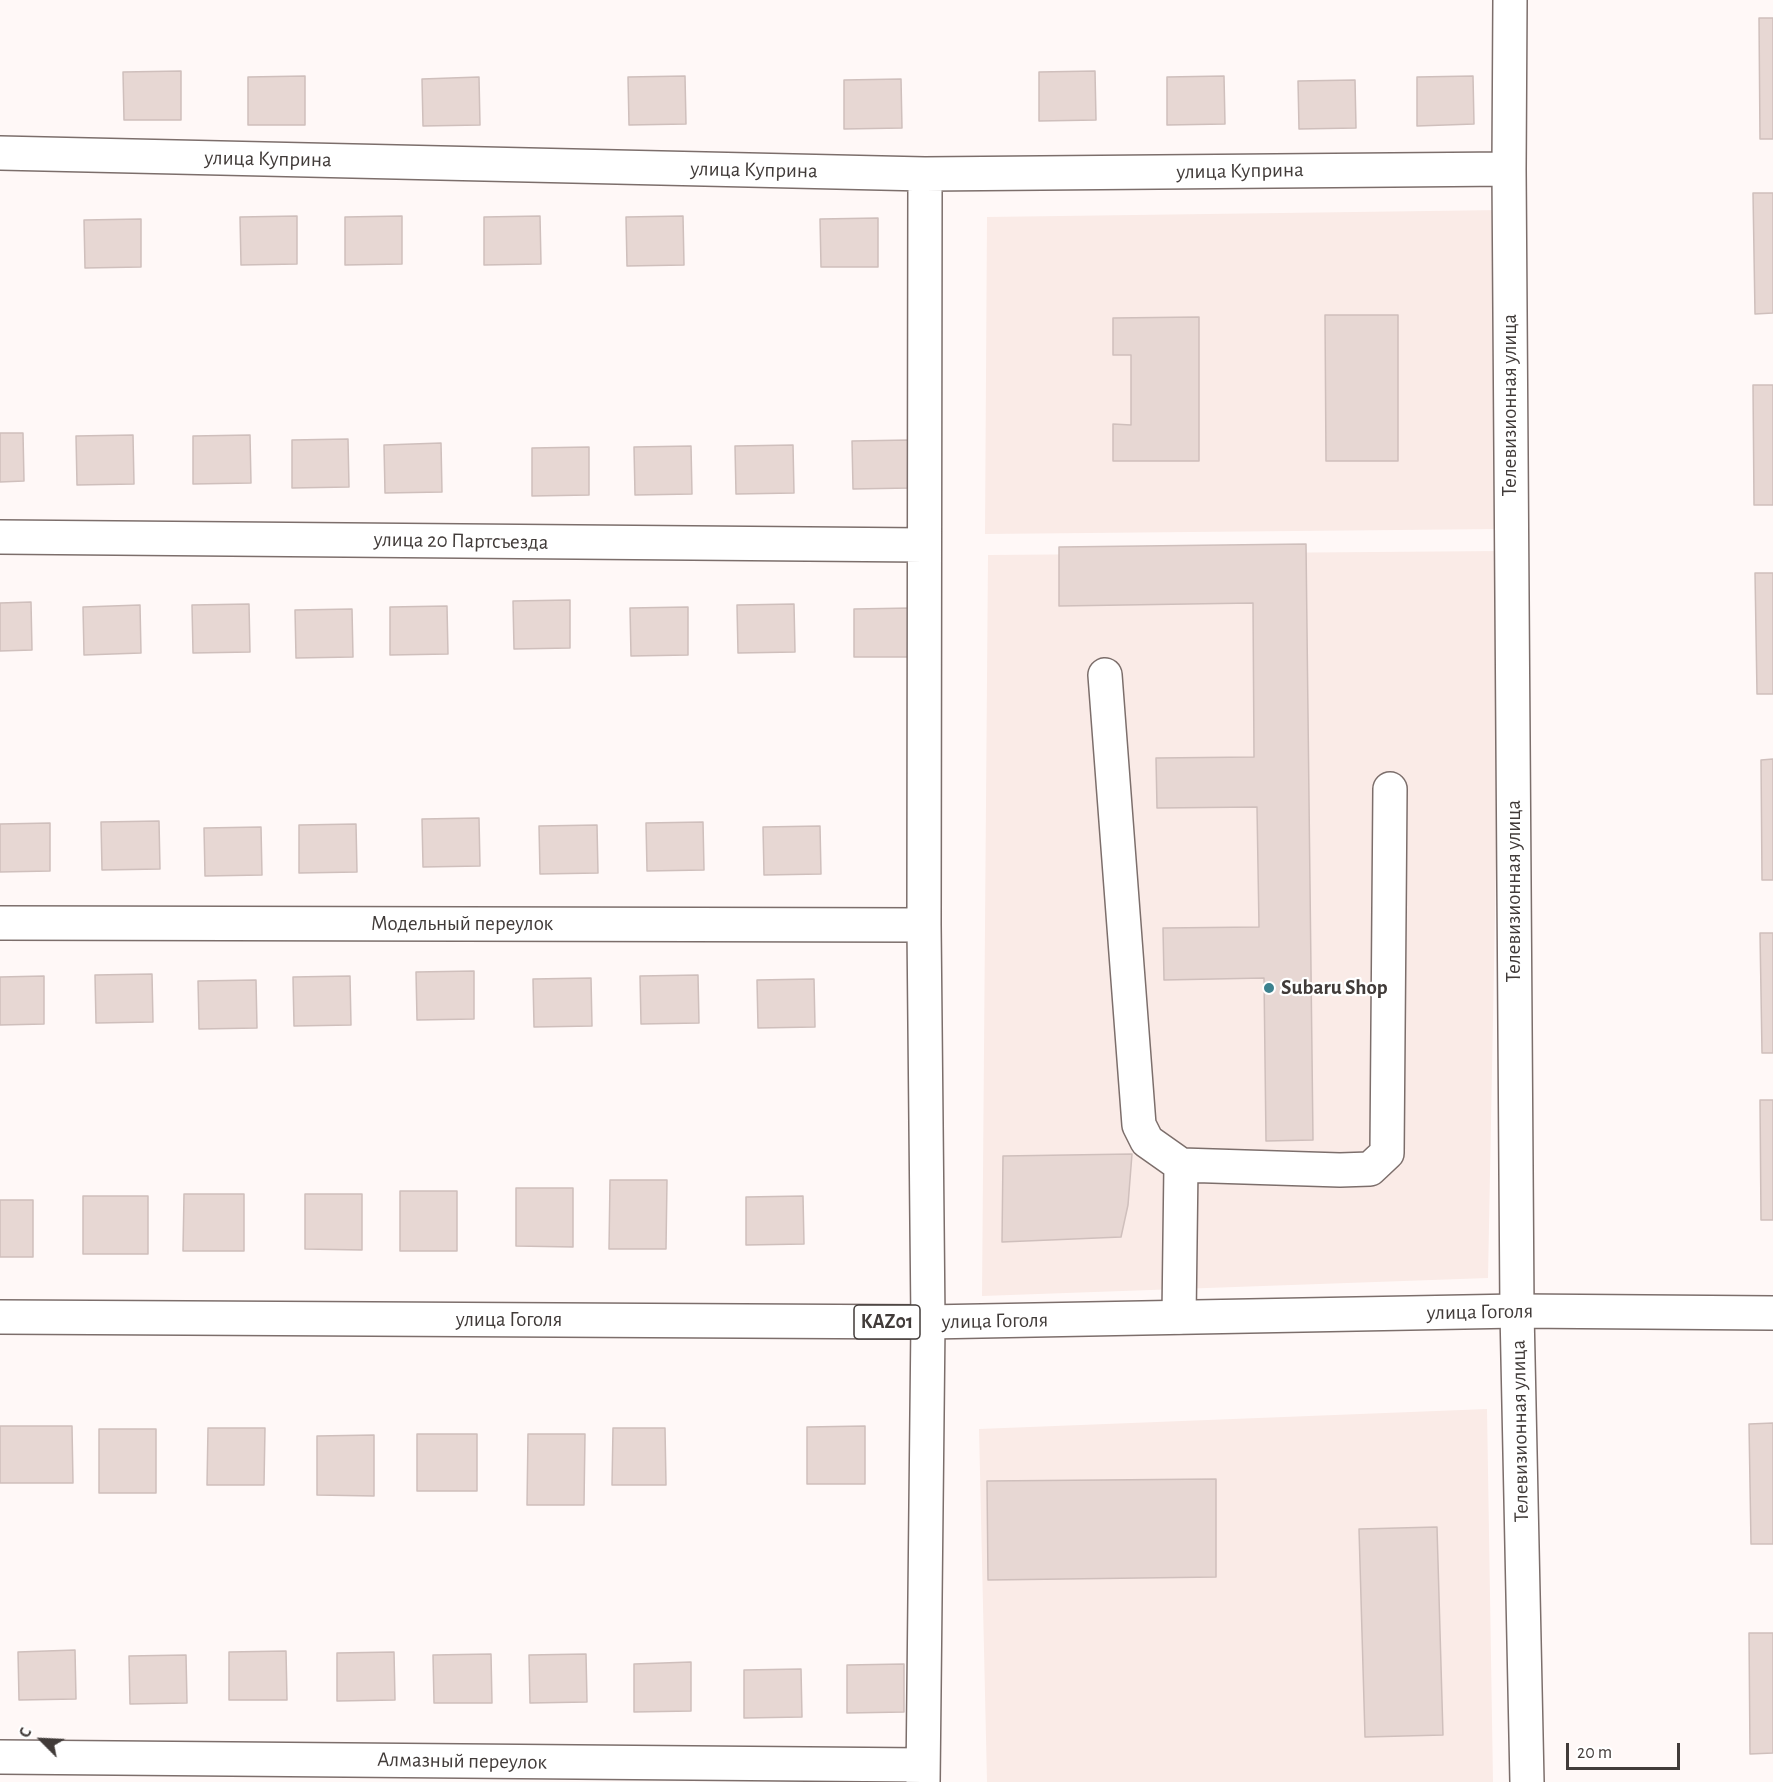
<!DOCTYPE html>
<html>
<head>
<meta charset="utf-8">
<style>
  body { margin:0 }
  #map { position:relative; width:1773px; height:1782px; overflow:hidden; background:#fff8f7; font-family:"Alegreya Sans",sans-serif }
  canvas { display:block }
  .north { position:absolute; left:12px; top:1710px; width:60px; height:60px; -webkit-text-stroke:4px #fff; paint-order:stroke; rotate:294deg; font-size:16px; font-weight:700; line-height:24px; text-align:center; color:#413b39 }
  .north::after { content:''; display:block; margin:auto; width:21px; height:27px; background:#413b39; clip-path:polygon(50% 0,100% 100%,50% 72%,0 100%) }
  .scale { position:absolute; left:1566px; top:1743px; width:114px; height:27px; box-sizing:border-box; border:3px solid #413b39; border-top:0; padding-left:8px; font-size:18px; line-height:21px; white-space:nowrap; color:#413b39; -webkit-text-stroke:4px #fff; paint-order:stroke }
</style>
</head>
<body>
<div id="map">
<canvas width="1773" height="1782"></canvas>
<div class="north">С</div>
<div class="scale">20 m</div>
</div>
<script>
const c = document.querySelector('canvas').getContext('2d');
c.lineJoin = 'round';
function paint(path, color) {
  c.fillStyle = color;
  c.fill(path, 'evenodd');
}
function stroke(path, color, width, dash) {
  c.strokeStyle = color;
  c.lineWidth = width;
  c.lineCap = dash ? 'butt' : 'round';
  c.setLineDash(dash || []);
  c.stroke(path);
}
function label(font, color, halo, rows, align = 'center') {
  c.font = font + ' "Alegreya Sans",sans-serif';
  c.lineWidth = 4.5;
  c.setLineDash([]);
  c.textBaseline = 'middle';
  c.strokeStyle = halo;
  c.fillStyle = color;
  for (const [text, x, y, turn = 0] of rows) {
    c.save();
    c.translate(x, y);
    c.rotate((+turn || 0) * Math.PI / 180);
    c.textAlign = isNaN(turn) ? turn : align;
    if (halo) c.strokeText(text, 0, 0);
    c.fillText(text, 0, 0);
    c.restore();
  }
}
const built = new Path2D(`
  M 1502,210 L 1501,529 L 985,534 L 987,217 Z
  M 1502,551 L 1488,1278 L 982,1296 L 988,555 Z
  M 1487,1409 L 1493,1782 L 987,1782 L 979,1429 Z`);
const building = new Path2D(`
  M 1759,18 L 1773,18 L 1773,139 L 1760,139 Z
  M 181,71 L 181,120 L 124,120 L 123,72 Z
  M 1095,71 L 1096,120 L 1039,121 L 1039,72 Z
  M 305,76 L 305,125 L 248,125 L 248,77 Z
  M 685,76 L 686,124 L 629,125 L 628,77 Z
  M 1224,76 L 1225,124 L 1167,125 L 1167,77 Z
  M 1473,76 L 1474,124 L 1417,126 L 1417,77 Z
  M 479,77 L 480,125 L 423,126 L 422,79 Z
  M 901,79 L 902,128 L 844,129 L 844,80 Z
  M 1355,80 L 1356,128 L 1299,129 L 1298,81 Z
  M 1753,193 L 1773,193 L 1773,313 L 1755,314 Z
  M 297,216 L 297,264 L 241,265 L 240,217 Z
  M 402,216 L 402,264 L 345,265 L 345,217 Z
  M 540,216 L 541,264 L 484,265 L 484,217 Z
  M 683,216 L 684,265 L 627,266 L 626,217 Z
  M 878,218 L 878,267 L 821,267 L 820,219 Z
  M 141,219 L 141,267 L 85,268 L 84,220 Z
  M 1325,315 L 1398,315 L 1398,461 L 1326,461 Z
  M 1199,317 L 1199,461 L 1113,461 L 1113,424 L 1131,425 L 1131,355 L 1113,355 L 1113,318 Z
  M 1753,385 L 1773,385 L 1773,505 L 1754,505 Z
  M 0,433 L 23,433 L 24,481 L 0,482 Z
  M 133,435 L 134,484 L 77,485 L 76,436 Z
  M 250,435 L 251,483 L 193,484 L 193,436 Z
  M 348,439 L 349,487 L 292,488 L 292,440 Z
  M 909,440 L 910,488 L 853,489 L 852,441 Z
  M 441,443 L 442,492 L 385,493 L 384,445 Z
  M 793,445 L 794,493 L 736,494 L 735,446 Z
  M 691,446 L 692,494 L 635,495 L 634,447 Z
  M 589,447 L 589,495 L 532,496 L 532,448 Z
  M 1306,544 L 1313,1140 L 1266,1141 L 1264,978 L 1164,980 L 1163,928 L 1259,927 L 1257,807 L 1157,808 L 1156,758 L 1254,757 L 1253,603 L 1059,606 L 1059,547 Z
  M 1755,573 L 1773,573 L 1773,694 L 1757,694 Z
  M 570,600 L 570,648 L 514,649 L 513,601 Z
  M 31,602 L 32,650 L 0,651 L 0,603 Z
  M 249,604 L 250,652 L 193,653 L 192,605 Z
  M 794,604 L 795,652 L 738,653 L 737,605 Z
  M 140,605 L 141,653 L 84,655 L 83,607 Z
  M 447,606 L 448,654 L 390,655 L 390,607 Z
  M 688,607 L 688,655 L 631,656 L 630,608 Z
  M 911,608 L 911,657 L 854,657 L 854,609 Z
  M 352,609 L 353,657 L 296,658 L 295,610 Z
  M 1773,759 L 1773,880 L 1762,880 L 1761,760 Z
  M 479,818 L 480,866 L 423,867 L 422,819 Z
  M 159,821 L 160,869 L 102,870 L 101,822 Z
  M 703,822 L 704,870 L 647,871 L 646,823 Z
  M 50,823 L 50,871 L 0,872 L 0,824 Z
  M 356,824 L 357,872 L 299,873 L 299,825 Z
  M 597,825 L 598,873 L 540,874 L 539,826 Z
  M 820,826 L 821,874 L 764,875 L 763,827 Z
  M 261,827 L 262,875 L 205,876 L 204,828 Z
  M 1760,933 L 1773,933 L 1773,1053 L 1762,1053 Z
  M 474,971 L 474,1019 L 417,1020 L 416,972 Z
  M 152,974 L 153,1022 L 96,1023 L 95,975 Z
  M 698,975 L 699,1023 L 641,1024 L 640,976 Z
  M 44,976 L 44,1024 L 0,1025 L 0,977 Z
  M 350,976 L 351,1025 L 294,1026 L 293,977 Z
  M 591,978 L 592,1026 L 534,1027 L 533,979 Z
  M 814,979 L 815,1027 L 758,1028 L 757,980 Z
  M 256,980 L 257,1028 L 199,1029 L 198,981 Z
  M 1760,1100 L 1773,1100 L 1773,1220 L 1761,1220 Z
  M 1132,1154 L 1128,1205 L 1121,1237 L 1002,1242 L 1003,1156 Z
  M 610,1180 L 667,1180 L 666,1249 L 609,1249 Z
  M 516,1188 L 573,1188 L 573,1247 L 516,1246 Z
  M 400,1191 L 457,1191 L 457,1251 L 400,1251 Z
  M 184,1194 L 244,1194 L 244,1251 L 183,1251 Z
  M 305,1194 L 362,1194 L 362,1250 L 305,1249 Z
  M 83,1196 L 148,1196 L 148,1254 L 83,1254 Z
  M 803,1196 L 804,1244 L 746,1245 L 746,1197 Z
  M 0,1200 L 33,1200 L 33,1257 L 0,1257 Z
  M 1773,1423 L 1773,1544 L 1751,1544 L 1749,1424 Z
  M 0,1426 L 72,1426 L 73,1483 L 0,1483 Z
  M 865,1426 L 865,1484 L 807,1484 L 807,1427 Z
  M 208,1428 L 265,1428 L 264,1485 L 207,1485 Z
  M 613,1428 L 665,1428 L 666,1485 L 612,1485 Z
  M 99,1429 L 156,1429 L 156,1493 L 99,1493 Z
  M 417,1434 L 477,1434 L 477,1491 L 417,1491 Z
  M 528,1434 L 585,1434 L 584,1505 L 527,1505 Z
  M 374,1435 L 374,1496 L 317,1495 L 317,1436 Z
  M 1216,1479 L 1216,1577 L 988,1580 L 987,1481 Z
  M 1437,1527 L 1443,1735 L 1365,1737 L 1359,1529 Z
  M 1749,1633 L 1773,1633 L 1773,1753 L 1750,1754 Z
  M 75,1650 L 76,1699 L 19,1700 L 18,1652 Z
  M 286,1651 L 287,1700 L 229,1700 L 229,1652 Z
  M 394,1652 L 395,1700 L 337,1701 L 337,1653 Z
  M 491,1654 L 492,1703 L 434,1703 L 433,1655 Z
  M 586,1654 L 587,1702 L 530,1703 L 529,1655 Z
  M 186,1655 L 187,1703 L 130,1704 L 129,1656 Z
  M 691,1662 L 691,1711 L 634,1712 L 634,1664 Z
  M 904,1664 L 904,1712 L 847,1713 L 847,1665 Z
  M 801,1669 L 802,1717 L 744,1718 L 744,1670 Z`);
const minor = new Path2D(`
  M 1510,0 L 1509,169 L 1517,1311 L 1527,1782
  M 0,153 L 925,174 L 1509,169
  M 0,537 L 923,545
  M 1105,675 L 1139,1125 L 1147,1141 L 1181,1165 L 1179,1317
  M 0,923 L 924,925
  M 1181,1165 L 1340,1170 L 1370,1169 L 1387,1153 L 1390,789
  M 0,1757 L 923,1765
  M 923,1782 L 928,1322 L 924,925 L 925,174`);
const highway = new Path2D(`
  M 0,1317 L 928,1322 L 1517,1311 L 1773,1313`);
const markers = [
  [1269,988,6,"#3c818e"]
];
const shields = [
  [887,1322,66]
];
const shieldNames = [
  ["KАZ01",887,1322]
];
const streetNames = [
  ["улица Куприна",268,159,1],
  ["улица Куприна",754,170,1],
  ["улица Куприна",1240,171,-1],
  ["Телевизионная улица",1510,405,-90],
  ["улица 20 Партсъезда",461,541,1],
  ["Телевизионная улица",1514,891,-90],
  ["Модельный переулок",462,924],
  ["улица Гоголя",1480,1312,-1],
  ["улица Гоголя",509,1320],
  ["улица Гоголя",995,1321,-1],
  ["Телевизионная улица",1520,1431,-91],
  ["Алмазный переулок",462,1761,1]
];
const poiNames = [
  ["Subaru Shop",1281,988]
];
paint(built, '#faebe7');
paint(building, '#e7d7d3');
stroke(building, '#cfbfbc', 1.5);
stroke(minor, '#7c6e6b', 36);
stroke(highway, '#7c6e6b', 36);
stroke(minor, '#fff', 33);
stroke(highway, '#fff', 33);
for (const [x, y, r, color] of markers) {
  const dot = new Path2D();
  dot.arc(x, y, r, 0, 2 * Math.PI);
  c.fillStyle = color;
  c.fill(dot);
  stroke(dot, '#fff', 2);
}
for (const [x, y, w] of shields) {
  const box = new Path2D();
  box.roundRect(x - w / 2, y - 17, w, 34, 4.5);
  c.fillStyle = '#fff';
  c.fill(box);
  stroke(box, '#413b39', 1.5);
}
label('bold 20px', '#413b39', null, shieldNames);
label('21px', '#413b39', '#fff', streetNames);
label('bold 21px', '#413b39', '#fff', poiNames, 'left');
</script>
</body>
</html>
